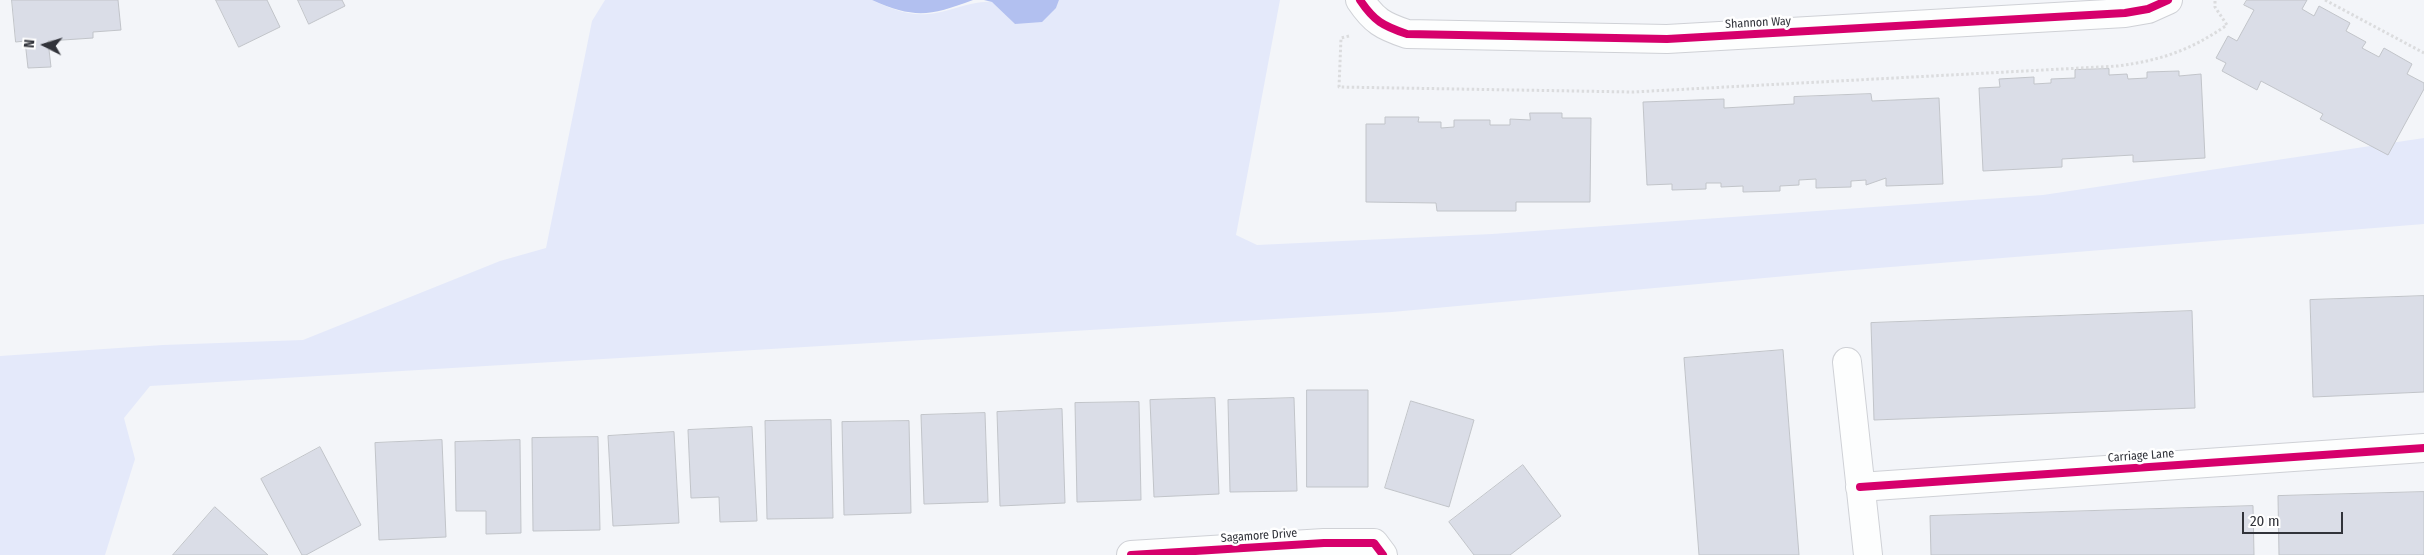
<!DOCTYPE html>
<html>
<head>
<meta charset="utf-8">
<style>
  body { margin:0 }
  #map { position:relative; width:2424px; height:555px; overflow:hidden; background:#f3f5f9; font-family:"Fira Sans Condensed",sans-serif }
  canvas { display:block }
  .north { position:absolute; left:20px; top:20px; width:50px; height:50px; -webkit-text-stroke:4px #fff; paint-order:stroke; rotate:275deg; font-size:14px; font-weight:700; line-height:20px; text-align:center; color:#31333a }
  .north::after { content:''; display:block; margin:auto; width:18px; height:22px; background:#31333a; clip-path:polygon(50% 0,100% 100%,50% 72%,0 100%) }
  .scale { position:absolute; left:2242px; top:512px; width:101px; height:22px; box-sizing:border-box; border:2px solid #31333a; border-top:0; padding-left:6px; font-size:15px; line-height:18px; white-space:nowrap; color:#31333a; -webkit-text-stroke:4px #fff; paint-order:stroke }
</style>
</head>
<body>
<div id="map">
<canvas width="2424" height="555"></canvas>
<div class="north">N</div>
<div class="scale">20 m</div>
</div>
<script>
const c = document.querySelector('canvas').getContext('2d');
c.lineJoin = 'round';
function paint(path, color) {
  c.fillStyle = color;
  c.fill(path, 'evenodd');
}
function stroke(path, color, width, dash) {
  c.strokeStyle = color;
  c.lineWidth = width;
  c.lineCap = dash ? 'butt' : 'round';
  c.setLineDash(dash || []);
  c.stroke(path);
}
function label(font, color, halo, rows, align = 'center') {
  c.font = font + ' "Fira Sans Condensed",sans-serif';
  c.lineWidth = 5;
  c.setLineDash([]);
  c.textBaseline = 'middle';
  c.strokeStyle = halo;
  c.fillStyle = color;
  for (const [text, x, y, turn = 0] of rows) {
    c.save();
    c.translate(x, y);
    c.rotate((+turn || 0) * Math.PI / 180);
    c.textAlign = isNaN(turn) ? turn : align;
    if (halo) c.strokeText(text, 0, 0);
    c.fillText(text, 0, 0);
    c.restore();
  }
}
const green = new Path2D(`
  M 605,0 L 872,0 C 889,8 908,16 928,14 C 947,13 973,0 992,2 C 1000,6 1008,17 1015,24 L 1056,8 L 1059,0 L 1280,0 L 1236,235 L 1257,245 L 1492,234 L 2043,195 L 2424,138 L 2424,224 L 1841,271 L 1392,312 L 150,386 L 124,418 L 135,459 L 105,555 L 0,555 L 0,356 L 163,345 L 303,340 L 500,261 L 546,248 L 592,21 Z`);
const water = new Path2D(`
  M 872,0 L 973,0 C 930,16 915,19 872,0 Z
  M 984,0 L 1059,0 L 1056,8 L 1042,22 L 1015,24 L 992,2 Z`);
const building = new Path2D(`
  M 12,0 L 118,0 L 121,30 L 93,32 L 93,38 L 48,41 L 51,67 L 28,68 L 25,41 L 16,42 Z
  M 216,0 L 267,0 L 280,27 L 239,47 Z
  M 298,0 L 342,0 L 345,6 L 309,24 Z
  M 2247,0 L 2307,0 L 2302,9 L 2314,16 L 2319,6 L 2350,23 L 2346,31 L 2366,42 L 2362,48 L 2379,57 L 2384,48 L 2412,64 L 2407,74 L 2424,83 L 2424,89 L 2388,155 L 2320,119 L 2323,114 L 2261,81 L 2257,90 L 2222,71 L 2226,63 L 2216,58 L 2228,36 L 2237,41 L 2254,10 L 2244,5 Z
  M 2109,69 L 2109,75 L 2127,74 L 2128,79 L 2147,78 L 2147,72 L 2179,71 L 2179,76 L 2201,74 L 2205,158 L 2133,162 L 2133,155 L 2062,159 L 2062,167 L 1983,171 L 1979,88 L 2000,87 L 1999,79 L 2034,77 L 2034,84 L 2051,83 L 2051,79 L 2075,78 L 2075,70 Z
  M 1871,94 L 1872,101 L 1939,98 L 1943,184 L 1886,186 L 1886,178 L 1866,185 L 1866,180 L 1851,181 L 1851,187 L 1816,188 L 1816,179 L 1799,180 L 1799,185 L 1780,186 L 1780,191 L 1743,192 L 1743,186 L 1721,187 L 1721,183 L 1706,183 L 1706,189 L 1672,190 L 1672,184 L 1647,185 L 1643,102 L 1724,99 L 1724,108 L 1794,104 L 1794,97 Z
  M 1530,113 L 1562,113 L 1562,118 L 1591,118 L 1590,202 L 1516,202 L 1516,211 L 1437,211 L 1436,203 L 1366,202 L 1366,124 L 1385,124 L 1385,117 L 1419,117 L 1418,122 L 1441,122 L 1441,128 L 1454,127 L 1454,120 L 1490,120 L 1490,125 L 1510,125 L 1510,119 L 1530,120 Z
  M 2424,296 L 2424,392 L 2313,397 L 2310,300 Z
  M 2192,311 L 2195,408 L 1874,420 L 1871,323 Z
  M 1783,350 L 1799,555 L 1699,555 L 1684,358 Z
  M 1307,390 L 1368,390 L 1368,487 L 1307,487 Z
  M 1215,398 L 1219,494 L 1154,497 L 1150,400 Z
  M 1294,398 L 1297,491 L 1230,492 L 1228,400 Z
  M 1411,401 L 1474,420 L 1449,507 L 1385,488 Z
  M 1139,402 L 1141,500 L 1077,502 L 1075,403 Z
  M 1062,409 L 1065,503 L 1000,506 L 997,412 Z
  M 985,413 L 988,502 L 924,504 L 921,415 Z
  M 831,420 L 833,518 L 767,519 L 765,421 Z
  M 909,421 L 911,513 L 844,515 L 842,422 Z
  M 752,427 L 757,521 L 720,522 L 719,497 L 691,498 L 688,430 Z
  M 674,432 L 679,523 L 613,526 L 608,436 Z
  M 598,437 L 600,530 L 533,531 L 532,438 Z
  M 442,440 L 446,537 L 379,540 L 375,443 Z
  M 520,440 L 521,533 L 486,534 L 486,511 L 456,511 L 455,442 Z
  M 320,447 L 361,525 L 306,555 L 302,555 L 261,479 Z
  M 1523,465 L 1561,516 L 1510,555 L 1474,555 L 1449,522 Z
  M 2424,492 L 2424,555 L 2279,555 L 2278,496 Z
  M 2253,506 L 2254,555 L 1931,555 L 1930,516 Z
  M 215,507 L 268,555 L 173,555 Z`);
const path = new Path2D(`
  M 2325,0 L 2424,53
  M 1349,36 L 1341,38 L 1339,87 L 1633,92 L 2118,66 C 2162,60 2191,50 2227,25 L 2215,7 L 2215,0`);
const minor = new Path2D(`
  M 1360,0 C 1374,21 1383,26 1407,34 L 1667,39 L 2125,13 L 2148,9 L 2168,0
  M 1847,362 L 1868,555
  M 1860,487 L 2424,448
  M 1131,555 L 1324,543 L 1374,543 L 1383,555`);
const cycleway = new Path2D(`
  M 1360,0 C 1374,21 1383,26 1407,34 L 1667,39 L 2125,13 L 2148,9 L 2168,0
  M 1860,487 L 2424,448
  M 1131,555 L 1324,543 L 1374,543 L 1383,555`);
const streetNames = [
  ["Shannon Way",1758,23,-3],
  ["Carriage Lane",2141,456,-4],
  ["Sagamore Drive",1259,536,-4]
];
paint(green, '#e4e9fa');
paint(water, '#b2c0f0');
paint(building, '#dadde7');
stroke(building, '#c1c4c9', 1);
stroke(minor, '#cfd1d6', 30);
stroke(path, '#dbdcde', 3, [2.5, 2.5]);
stroke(minor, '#fdfefe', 28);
stroke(cycleway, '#d6006c', 8);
label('12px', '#31333a', '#fff', streetNames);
</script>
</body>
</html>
